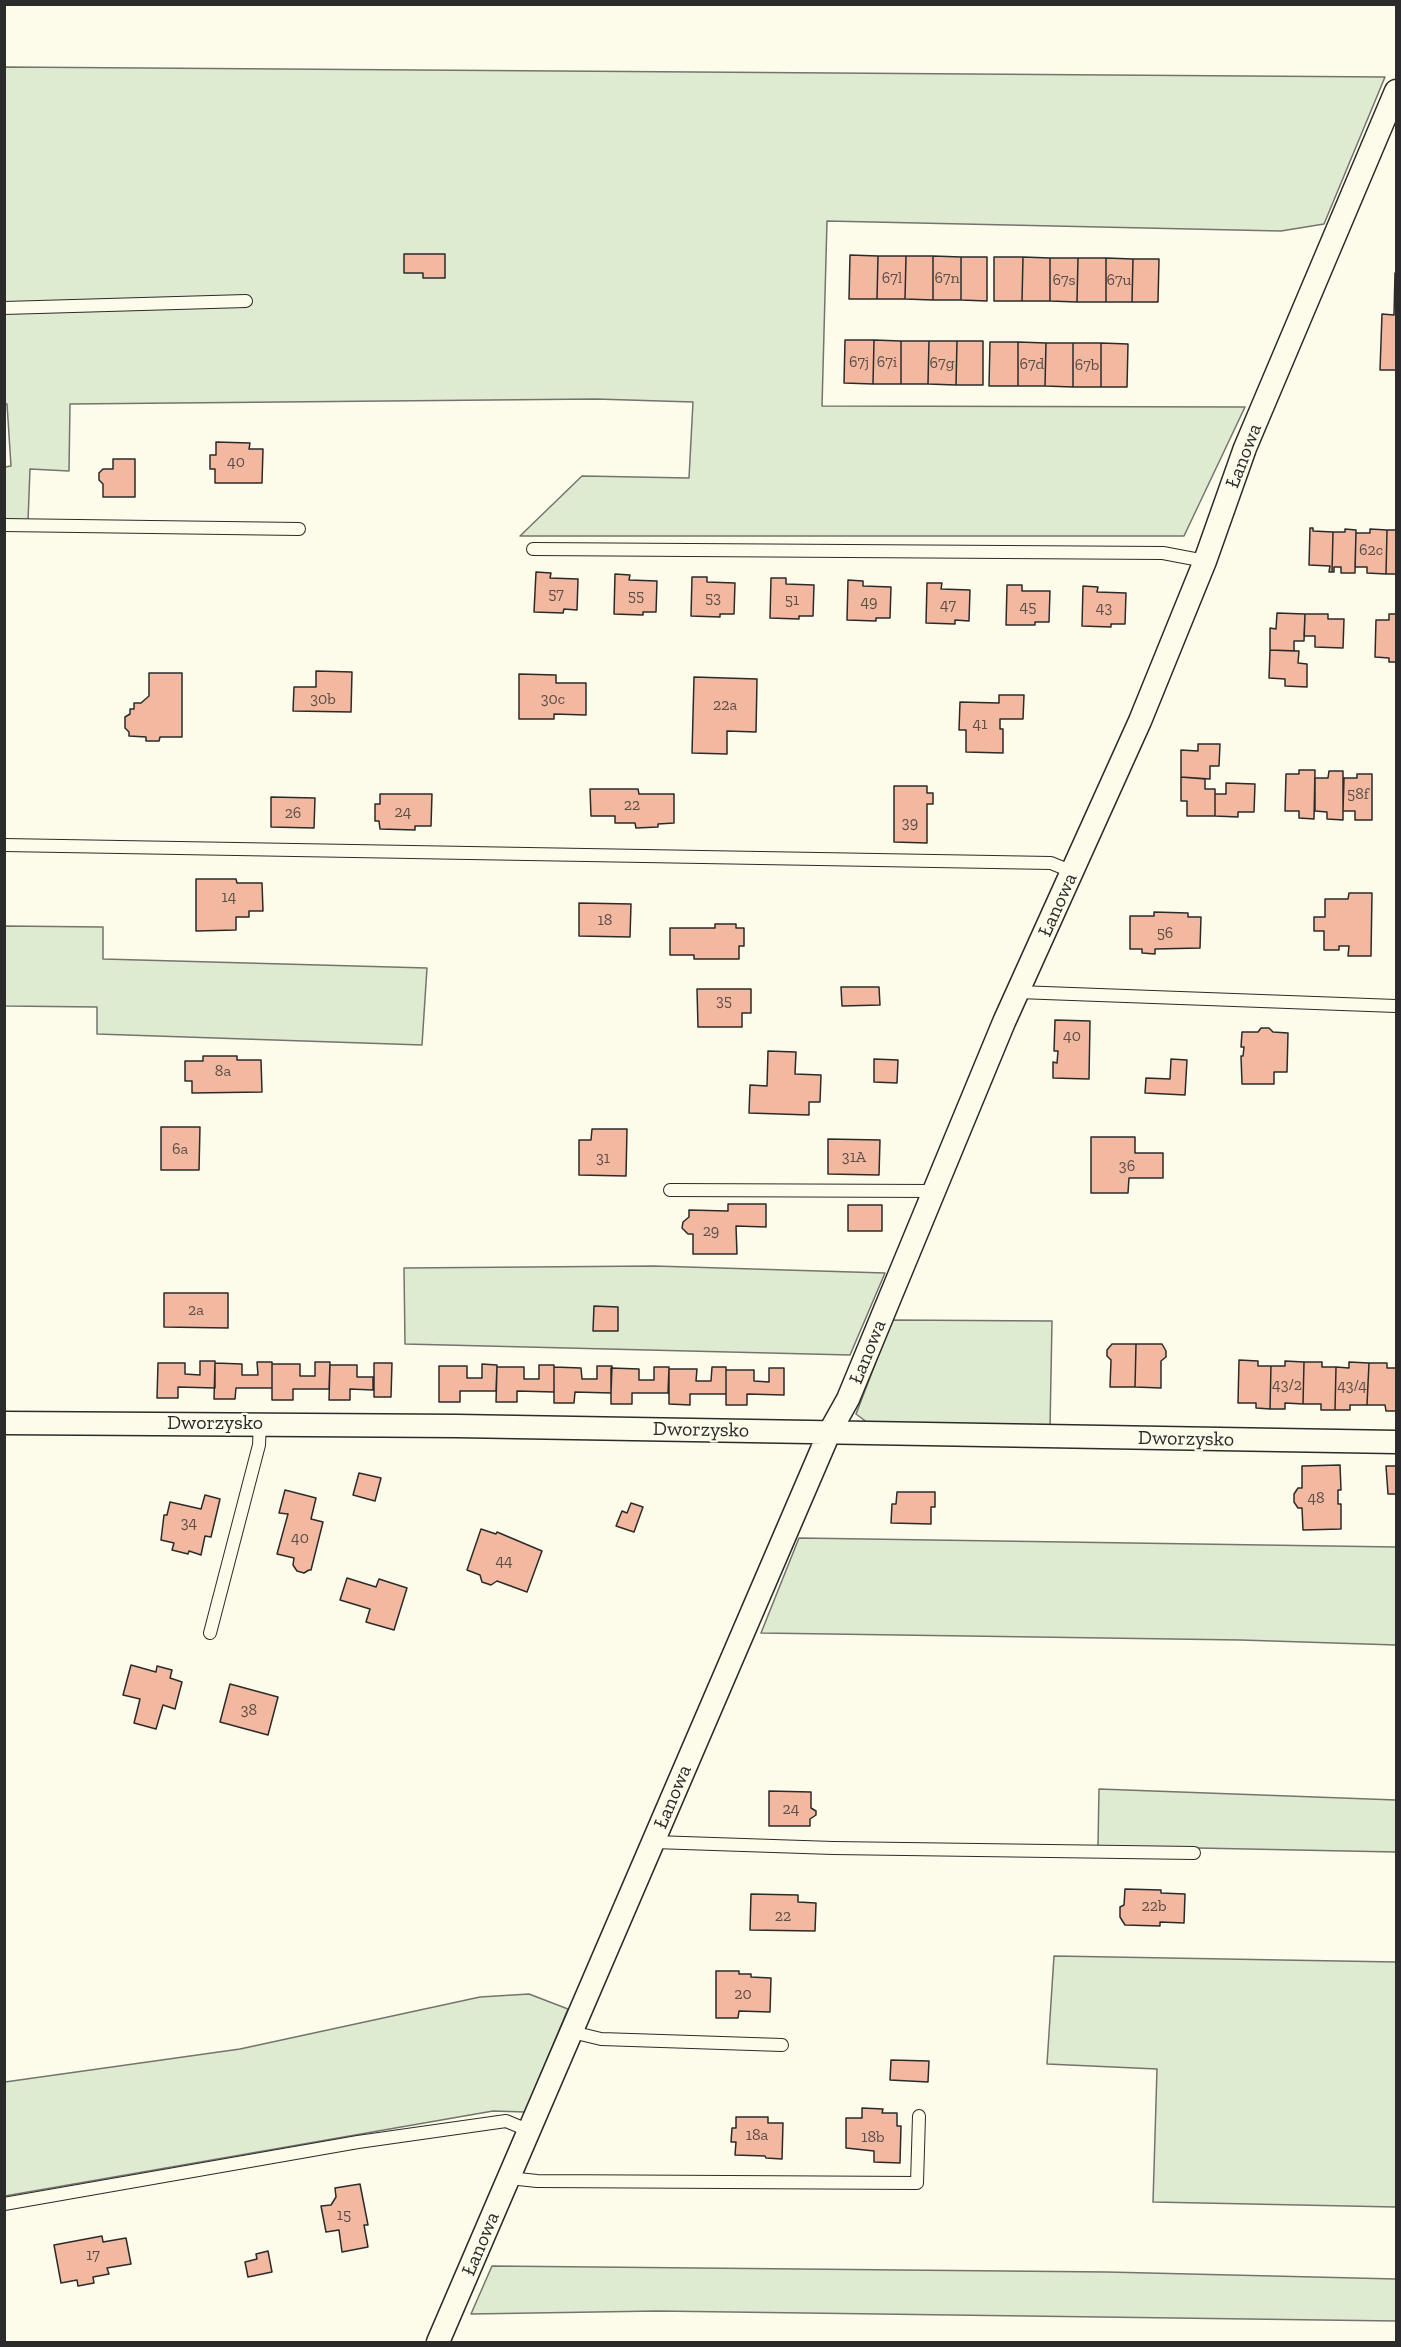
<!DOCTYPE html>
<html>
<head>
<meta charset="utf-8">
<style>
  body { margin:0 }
  #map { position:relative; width:1401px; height:2347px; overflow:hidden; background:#fdfbea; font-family:"Zilla Slab",serif }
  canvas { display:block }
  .frame { position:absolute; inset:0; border:6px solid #2b2b2b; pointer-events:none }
</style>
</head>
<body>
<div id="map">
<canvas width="1401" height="2347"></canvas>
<div class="frame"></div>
</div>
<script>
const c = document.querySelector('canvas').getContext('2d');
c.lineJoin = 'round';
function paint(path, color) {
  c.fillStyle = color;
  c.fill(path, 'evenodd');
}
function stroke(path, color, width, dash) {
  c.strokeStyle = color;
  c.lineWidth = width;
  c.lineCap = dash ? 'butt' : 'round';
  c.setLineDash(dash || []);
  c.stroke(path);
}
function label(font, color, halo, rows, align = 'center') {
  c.font = font + ' "Zilla Slab",serif';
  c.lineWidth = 4.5;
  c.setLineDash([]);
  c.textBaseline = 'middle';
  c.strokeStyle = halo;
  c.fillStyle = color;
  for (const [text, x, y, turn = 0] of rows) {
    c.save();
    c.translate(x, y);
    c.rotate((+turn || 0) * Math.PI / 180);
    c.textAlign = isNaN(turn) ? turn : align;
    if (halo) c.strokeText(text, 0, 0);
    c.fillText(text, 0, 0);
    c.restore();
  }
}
const green = new Path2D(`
  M 5,67 L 1385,77 L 1324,224 L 1281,231 L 827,221 L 822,406 L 1245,407 L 1184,536 L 520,536 L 582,476 L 689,478 L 693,402 L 596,399 L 70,404 L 69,471 L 30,469 L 28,521 L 5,521 L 5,467 L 11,466 L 7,404 L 4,404 Z
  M 5,926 L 103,927 L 103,959 L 427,968 L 422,1045 L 97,1034 L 97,1007 L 5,1006 Z
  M 654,1266 L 885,1273 L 850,1355 L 405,1344 L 404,1268 Z
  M 892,1320 L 1052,1321 L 1050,1428 L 868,1423 L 856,1414 Z
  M 799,1538 L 1396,1547 L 1396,1645 L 1241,1640 L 761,1633 Z
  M 1099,1789 L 1396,1800 L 1396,1852 L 1098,1846 Z
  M 1054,1956 L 1396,1962 L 1396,2207 L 1153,2202 L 1157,2069 L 1047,2064 Z
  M 529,1994 L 568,2009 L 525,2112 L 493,2111 L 5,2196 L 5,2082 L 240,2049 L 480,1997 Z
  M 492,2266 L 1107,2272 L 1396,2279 L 1396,2321 L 657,2311 L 471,2314 Z`);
const building = new Path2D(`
  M 404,254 L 445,254 L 445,278 L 423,278 L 423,273 L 404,273 Z
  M 850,255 L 878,256 L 877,299 L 849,299 Z
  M 878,256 L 906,256 L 905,299 L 877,299 Z
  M 906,256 L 933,256 L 933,300 L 905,299 Z
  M 933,256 L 961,257 L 961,300 L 933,300 Z
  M 961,257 L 987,257 L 987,301 L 961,300 Z
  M 994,257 L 1023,257 L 1022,301 L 994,301 Z
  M 1023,257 L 1050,258 L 1050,301 L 1022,301 Z
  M 1050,258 L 1078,258 L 1077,302 L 1050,301 Z
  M 1078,258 L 1106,258 L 1106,302 L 1077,302 Z
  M 1106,258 L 1133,259 L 1132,302 L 1106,302 Z
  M 1133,259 L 1159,259 L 1158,302 L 1132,302 Z
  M 1395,273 L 1396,273 L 1396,370 L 1380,370 L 1382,314 L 1394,315 Z
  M 845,340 L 874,340 L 873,384 L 844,383 Z
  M 874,340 L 901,341 L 901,384 L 873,384 Z
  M 901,341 L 929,341 L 928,384 L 901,384 Z
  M 929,341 L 957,341 L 956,385 L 928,384 Z
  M 957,341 L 983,341 L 983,385 L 956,385 Z
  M 990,342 L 1018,342 L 1018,386 L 989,386 Z
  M 1018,342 L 1046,343 L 1045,386 L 1018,386 Z
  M 1046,343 L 1073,343 L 1073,387 L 1045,386 Z
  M 1073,343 L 1101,343 L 1101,387 L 1073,387 Z
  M 1101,343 L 1128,344 L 1127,387 L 1101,387 Z
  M 216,442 L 250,443 L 249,449 L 263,449 L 262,483 L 215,483 L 215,469 L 210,469 L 210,455 L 216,455 Z
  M 113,459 L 135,459 L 135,497 L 103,497 L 103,484 L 99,480 L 99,473 L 103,469 L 113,469 Z
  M 1310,528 L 1313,528 L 1313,531 L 1333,532 L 1332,572 L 1329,572 L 1330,566 L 1309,565 Z
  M 1345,529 L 1356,530 L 1355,573 L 1341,573 L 1341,567 L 1334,567 L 1334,572 L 1332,572 L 1333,532 L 1345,532 Z
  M 1370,529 L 1387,530 L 1386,574 L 1367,573 L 1367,567 L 1355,567 L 1356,533 L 1370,533 Z
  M 1387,530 L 1396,530 L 1396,574 L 1386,574 Z
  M 536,572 L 551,573 L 550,578 L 578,579 L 577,610 L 564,609 L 563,613 L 534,612 Z
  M 615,574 L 630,575 L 629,580 L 657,581 L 656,612 L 643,612 L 643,615 L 614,614 Z
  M 692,577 L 707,577 L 707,582 L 735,583 L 734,614 L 720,614 L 720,617 L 691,616 Z
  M 771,578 L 786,578 L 786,584 L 814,585 L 813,616 L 799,616 L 799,619 L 770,618 Z
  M 848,580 L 863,581 L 863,586 L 891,587 L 890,618 L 876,618 L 876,621 L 847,620 Z
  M 927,583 L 942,583 L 941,589 L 970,590 L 969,621 L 955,620 L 955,624 L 926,623 Z
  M 1007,585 L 1022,585 L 1022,591 L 1050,591 L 1049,622 L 1035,622 L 1035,625 L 1006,625 Z
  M 1083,586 L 1098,587 L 1097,592 L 1126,593 L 1125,624 L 1111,624 L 1111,627 L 1082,626 Z
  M 1277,613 L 1305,614 L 1304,641 L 1294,641 L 1294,651 L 1270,650 L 1270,628 L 1276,629 Z
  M 1305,614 L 1328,614 L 1328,619 L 1344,619 L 1343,648 L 1315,647 L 1315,636 L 1304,636 Z
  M 1389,614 L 1396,614 L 1396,662 L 1389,662 L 1389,658 L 1375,657 L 1376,620 L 1389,620 Z
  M 1270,650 L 1299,651 L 1298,663 L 1307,664 L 1307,687 L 1285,686 L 1285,679 L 1269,678 Z
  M 316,671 L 352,672 L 351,712 L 293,711 L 294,687 L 316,687 Z
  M 149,673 L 182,673 L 182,737 L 160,737 L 159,741 L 146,741 L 146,737 L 129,736 L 129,732 L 125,728 L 125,717 L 130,714 L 130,709 L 134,709 L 134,703 L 141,703 L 149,696 Z
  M 519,674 L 556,675 L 556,683 L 586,683 L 586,715 L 554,714 L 554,719 L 519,719 Z
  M 694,677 L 757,679 L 756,732 L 727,731 L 727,754 L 692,753 Z
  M 999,695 L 1024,695 L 1023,719 L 1000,719 L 1000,729 L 1003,729 L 1003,753 L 966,752 L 966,730 L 959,730 L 960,702 L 999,703 Z
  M 1198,744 L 1220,744 L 1219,766 L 1210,766 L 1210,779 L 1181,777 L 1181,750 L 1198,751 Z
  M 1299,770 L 1315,770 L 1314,819 L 1299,818 L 1299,811 L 1285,811 L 1286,774 L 1299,774 Z
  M 1329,771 L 1343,771 L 1343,820 L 1327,819 L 1327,812 L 1315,811 L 1315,778 L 1328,778 Z
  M 1357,774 L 1372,774 L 1372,820 L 1355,820 L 1355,811 L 1343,811 L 1344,778 L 1357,778 Z
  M 1181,777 L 1205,779 L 1205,789 L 1215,789 L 1215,816 L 1187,816 L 1187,801 L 1181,801 Z
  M 1226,783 L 1255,784 L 1254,812 L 1238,812 L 1238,817 L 1215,816 L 1215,794 L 1226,794 Z
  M 894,786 L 927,786 L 927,793 L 933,793 L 933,804 L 927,804 L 927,843 L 894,842 Z
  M 590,789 L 638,789 L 639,794 L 674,794 L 674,823 L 658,824 L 658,827 L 636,828 L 635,823 L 615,823 L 615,816 L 591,816 Z
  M 380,794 L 432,794 L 431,826 L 415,826 L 415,830 L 380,829 L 379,821 L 375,821 L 375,804 L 380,804 Z
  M 271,797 L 315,798 L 314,828 L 271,827 Z
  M 196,879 L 236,879 L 237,883 L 262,883 L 263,911 L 249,911 L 249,917 L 236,917 L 236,930 L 196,931 Z
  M 1349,893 L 1372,893 L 1371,956 L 1348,956 L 1349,946 L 1339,946 L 1339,950 L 1324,950 L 1324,931 L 1314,931 L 1314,917 L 1325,917 L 1325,899 L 1348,899 Z
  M 579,903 L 631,904 L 630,937 L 579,936 Z
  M 1154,912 L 1188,913 L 1188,917 L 1201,917 L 1200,948 L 1155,949 L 1155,954 L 1142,953 L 1142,949 L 1130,949 L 1130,916 L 1154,916 Z
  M 715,924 L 736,924 L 736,928 L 744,928 L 744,946 L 739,946 L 739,959 L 694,959 L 694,955 L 670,955 L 670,928 L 715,928 Z
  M 841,987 L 879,987 L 880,1005 L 842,1006 Z
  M 697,989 L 751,989 L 751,1013 L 742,1013 L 742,1027 L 698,1027 Z
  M 1055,1020 L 1090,1021 L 1089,1079 L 1053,1078 L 1053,1062 L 1057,1063 L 1058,1051 L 1054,1051 Z
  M 1261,1028 L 1269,1028 L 1273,1032 L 1288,1033 L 1287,1072 L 1274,1072 L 1274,1084 L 1242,1084 L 1241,1056 L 1243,1056 L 1244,1047 L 1241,1047 L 1242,1032 L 1258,1032 Z
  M 768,1051 L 796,1052 L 795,1074 L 821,1075 L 820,1102 L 809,1102 L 809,1115 L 749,1113 L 750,1085 L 767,1086 Z
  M 203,1056 L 237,1056 L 237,1060 L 261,1060 L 262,1092 L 192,1093 L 192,1081 L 185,1081 L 185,1061 L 203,1061 Z
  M 874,1059 L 898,1060 L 897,1083 L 874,1082 Z
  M 1171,1059 L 1187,1060 L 1185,1095 L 1145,1093 L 1146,1078 L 1170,1079 Z
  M 161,1127 L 200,1127 L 199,1170 L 161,1170 Z
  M 592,1129 L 627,1129 L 626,1176 L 579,1175 L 579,1140 L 591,1140 Z
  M 1091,1137 L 1135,1137 L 1135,1153 L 1163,1153 L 1163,1178 L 1129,1178 L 1128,1193 L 1091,1193 Z
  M 828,1139 L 880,1140 L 879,1175 L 828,1174 Z
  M 728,1204 L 766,1204 L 766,1227 L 736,1226 L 737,1254 L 693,1254 L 693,1234 L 688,1234 L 682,1228 L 683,1222 L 689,1217 L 689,1210 L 728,1211 Z
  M 848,1205 L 882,1205 L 882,1231 L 848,1231 Z
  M 164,1293 L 228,1293 L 228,1328 L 164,1327 Z
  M 594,1306 L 618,1307 L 618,1331 L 593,1331 Z
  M 1112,1344 L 1136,1344 L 1135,1387 L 1110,1387 L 1111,1360 L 1107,1356 L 1107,1350 Z
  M 1136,1344 L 1162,1344 L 1166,1351 L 1166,1357 L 1161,1361 L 1161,1388 L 1135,1387 Z
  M 1239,1360 L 1258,1361 L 1258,1366 L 1271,1366 L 1270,1409 L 1256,1408 L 1256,1403 L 1238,1403 Z
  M 200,1361 L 215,1361 L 215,1388 L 178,1387 L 178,1398 L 157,1398 L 158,1363 L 185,1363 L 185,1374 L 200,1375 Z
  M 1285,1361 L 1304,1362 L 1303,1404 L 1285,1403 L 1285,1409 L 1270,1409 L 1271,1366 L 1285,1366 Z
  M 257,1362 L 272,1362 L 272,1388 L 236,1388 L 235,1399 L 214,1399 L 215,1363 L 242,1364 L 242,1375 L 258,1375 Z
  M 315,1362 L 330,1362 L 329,1389 L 293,1389 L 293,1400 L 272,1400 L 272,1364 L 300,1364 L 300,1376 L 315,1376 Z
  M 1304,1362 L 1322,1362 L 1322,1367 L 1336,1367 L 1335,1410 L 1321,1410 L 1321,1404 L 1303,1404 Z
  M 1349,1362 L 1369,1363 L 1367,1405 L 1350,1405 L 1350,1410 L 1335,1410 L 1336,1367 L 1349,1368 Z
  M 374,1363 L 392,1363 L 391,1397 L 374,1397 Z
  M 1369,1363 L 1387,1363 L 1387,1368 L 1396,1368 L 1396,1411 L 1386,1411 L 1385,1405 L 1367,1405 Z
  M 482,1364 L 497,1365 L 496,1391 L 460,1391 L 460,1402 L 439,1402 L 439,1366 L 467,1366 L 467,1378 L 482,1378 Z
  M 330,1365 L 357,1365 L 357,1377 L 373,1377 L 373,1390 L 350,1389 L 350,1400 L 329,1400 Z
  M 539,1365 L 554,1365 L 554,1392 L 517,1391 L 517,1402 L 496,1402 L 497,1367 L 524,1367 L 524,1379 L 539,1379 Z
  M 597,1366 L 612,1366 L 611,1393 L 575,1392 L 574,1403 L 554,1403 L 554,1367 L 581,1368 L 582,1379 L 597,1379 Z
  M 654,1367 L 669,1367 L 668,1393 L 632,1393 L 632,1404 L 611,1404 L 611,1368 L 639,1369 L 639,1380 L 654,1380 Z
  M 712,1367 L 726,1367 L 726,1394 L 690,1394 L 690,1405 L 669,1404 L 669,1369 L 697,1369 L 696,1381 L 711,1381 Z
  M 769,1368 L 784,1368 L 784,1395 L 747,1394 L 747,1405 L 726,1405 L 726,1370 L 754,1370 L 754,1381 L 769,1382 Z
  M 1340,1465 L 1341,1490 L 1338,1490 L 1338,1504 L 1341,1504 L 1341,1529 L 1303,1530 L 1302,1508 L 1298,1508 L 1294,1502 L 1294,1494 L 1298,1488 L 1302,1488 L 1302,1466 Z
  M 1386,1466 L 1396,1466 L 1396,1494 L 1388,1494 Z
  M 359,1473 L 381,1478 L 375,1501 L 353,1495 Z
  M 285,1490 L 316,1498 L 311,1519 L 323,1522 L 311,1570 L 309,1570 L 304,1573 L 297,1571 L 293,1565 L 294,1558 L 277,1554 L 288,1514 L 279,1513 Z
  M 897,1492 L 935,1492 L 935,1507 L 931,1507 L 931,1524 L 891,1523 L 892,1504 L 896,1504 Z
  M 205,1495 L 220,1499 L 211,1537 L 205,1536 L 201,1555 L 189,1551 L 188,1554 L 172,1550 L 174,1543 L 161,1540 L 164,1515 L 167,1515 L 170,1502 L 201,1509 Z
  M 631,1503 L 643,1507 L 634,1532 L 616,1526 L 622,1511 L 627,1513 Z
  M 481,1529 L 496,1534 L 497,1532 L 542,1551 L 527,1592 L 497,1581 L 491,1585 L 482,1582 L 480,1575 L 467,1570 Z
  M 347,1578 L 376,1587 L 379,1579 L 407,1588 L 394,1630 L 366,1622 L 370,1609 L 340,1600 Z
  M 131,1665 L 156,1672 L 157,1666 L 172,1670 L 170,1678 L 182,1682 L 175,1709 L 163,1705 L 156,1729 L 134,1723 L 140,1699 L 123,1695 Z
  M 230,1684 L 278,1697 L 268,1735 L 220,1722 Z
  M 769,1791 L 811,1792 L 811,1808 L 816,1811 L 816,1815 L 810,1819 L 810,1826 L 769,1826 Z
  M 1125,1889 L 1161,1890 L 1161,1893 L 1185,1894 L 1184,1923 L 1160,1922 L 1160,1926 L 1125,1925 L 1120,1917 L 1120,1907 L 1124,1905 Z
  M 751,1894 L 798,1895 L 798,1902 L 816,1903 L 815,1931 L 750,1930 Z
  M 716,1971 L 739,1971 L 739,1974 L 751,1974 L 751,1977 L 771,1978 L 770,2012 L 739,2011 L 738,2018 L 716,2018 Z
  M 891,2060 L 929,2061 L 928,2082 L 890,2080 Z
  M 862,2108 L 883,2109 L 882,2113 L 897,2113 L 897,2126 L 901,2126 L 900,2163 L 874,2162 L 874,2151 L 846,2148 L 846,2118 L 862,2118 Z
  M 736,2117 L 768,2117 L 768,2123 L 783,2123 L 782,2159 L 766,2158 L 765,2156 L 735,2155 L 736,2142 L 731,2142 L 732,2128 L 736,2128 Z
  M 360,2184 L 368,2225 L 364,2225 L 368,2247 L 342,2252 L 339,2230 L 326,2232 L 321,2206 L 331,2205 L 336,2197 L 335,2188 Z
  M 102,2236 L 103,2242 L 126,2238 L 131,2264 L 107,2268 L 109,2274 L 93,2277 L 94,2283 L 78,2286 L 77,2280 L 61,2283 L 54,2245 Z
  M 268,2251 L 272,2272 L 248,2277 L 245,2262 L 257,2259 L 256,2254 Z`);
const lane = new Path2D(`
  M 4,308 L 246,301
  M 4,525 L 299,529
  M 533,549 L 1163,553 L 1205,561
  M 4,845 L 1051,863 L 1073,872
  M 1018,992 L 1396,1006
  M 670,1190 L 933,1191
  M 210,1633 L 259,1445 L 260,1423
  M 654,1842 L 833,1848 L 1194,1853
  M 572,2032 L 601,2039 L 782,2045
  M 509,2178 L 537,2181 L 917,2183 L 919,2116
  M 4,2204 L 358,2142 L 506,2121 L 530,2131`);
const street = new Path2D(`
  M 4,1423 L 457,1426 L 1396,1442
  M 438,2342 L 829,1433 L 848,1399 L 1004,1022 L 1140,721 L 1205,561 L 1245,448 L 1396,91`);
const numberNames = [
  ["67l",892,278],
  ["67n",947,278],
  ["67s",1064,280],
  ["67u",1119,280],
  ["67j",859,362],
  ["67i",887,362],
  ["67g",942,363],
  ["67d",1032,364],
  ["67b",1087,365],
  ["40",236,462],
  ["62c",1371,550],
  ["57",556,594],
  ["55",636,596],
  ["53",713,598],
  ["51",792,600],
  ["49",869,602],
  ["47",948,605],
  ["45",1028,607],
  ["43",1104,608],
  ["30b",323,699],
  ["30c",553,699],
  ["22a",725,705],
  ["41",980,724],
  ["58f",1358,794],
  ["22",632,805],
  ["24",403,812],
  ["26",293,813],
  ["39",910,823],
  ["14",229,897],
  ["18",605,920],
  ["56",1165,933],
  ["35",724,1001],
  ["40",1072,1036],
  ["8a",223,1071],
  ["6a",180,1149],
  ["31A",854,1157],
  ["31",603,1158],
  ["36",1127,1166],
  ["29",711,1231],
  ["2a",196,1310],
  ["43/2",1287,1385],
  ["43/4",1352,1386],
  ["48",1316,1498],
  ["34",189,1523],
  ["40",300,1538],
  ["44",504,1561],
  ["38",249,1710],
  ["24",791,1809],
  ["22b",1154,1906],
  ["22",783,1916],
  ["20",743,1994],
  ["18a",757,2135],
  ["18b",873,2137],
  ["15",344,2215],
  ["17",93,2255]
];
const streetNames = [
  ["Łanowa",1244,456,-69],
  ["Łanowa",1058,905,-66],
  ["Łanowa",868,1352,-68],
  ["Dworzysko",215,1423],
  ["Dworzysko",701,1430,1],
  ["Dworzysko",1186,1439,1],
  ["Łanowa",673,1797,-67],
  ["Łanowa",481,2244,-67]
];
paint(green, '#deebd1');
stroke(green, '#74746e', 1.5);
paint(building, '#f2b8a0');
stroke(building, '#2b2b2b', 1.5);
stroke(lane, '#2b2b2b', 14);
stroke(street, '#2b2b2b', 25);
stroke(lane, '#fdfbea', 12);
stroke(street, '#fdfbea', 22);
label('16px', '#5d4e48', null, numberNames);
label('20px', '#2b2b2b', '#fdfbea', streetNames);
</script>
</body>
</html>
